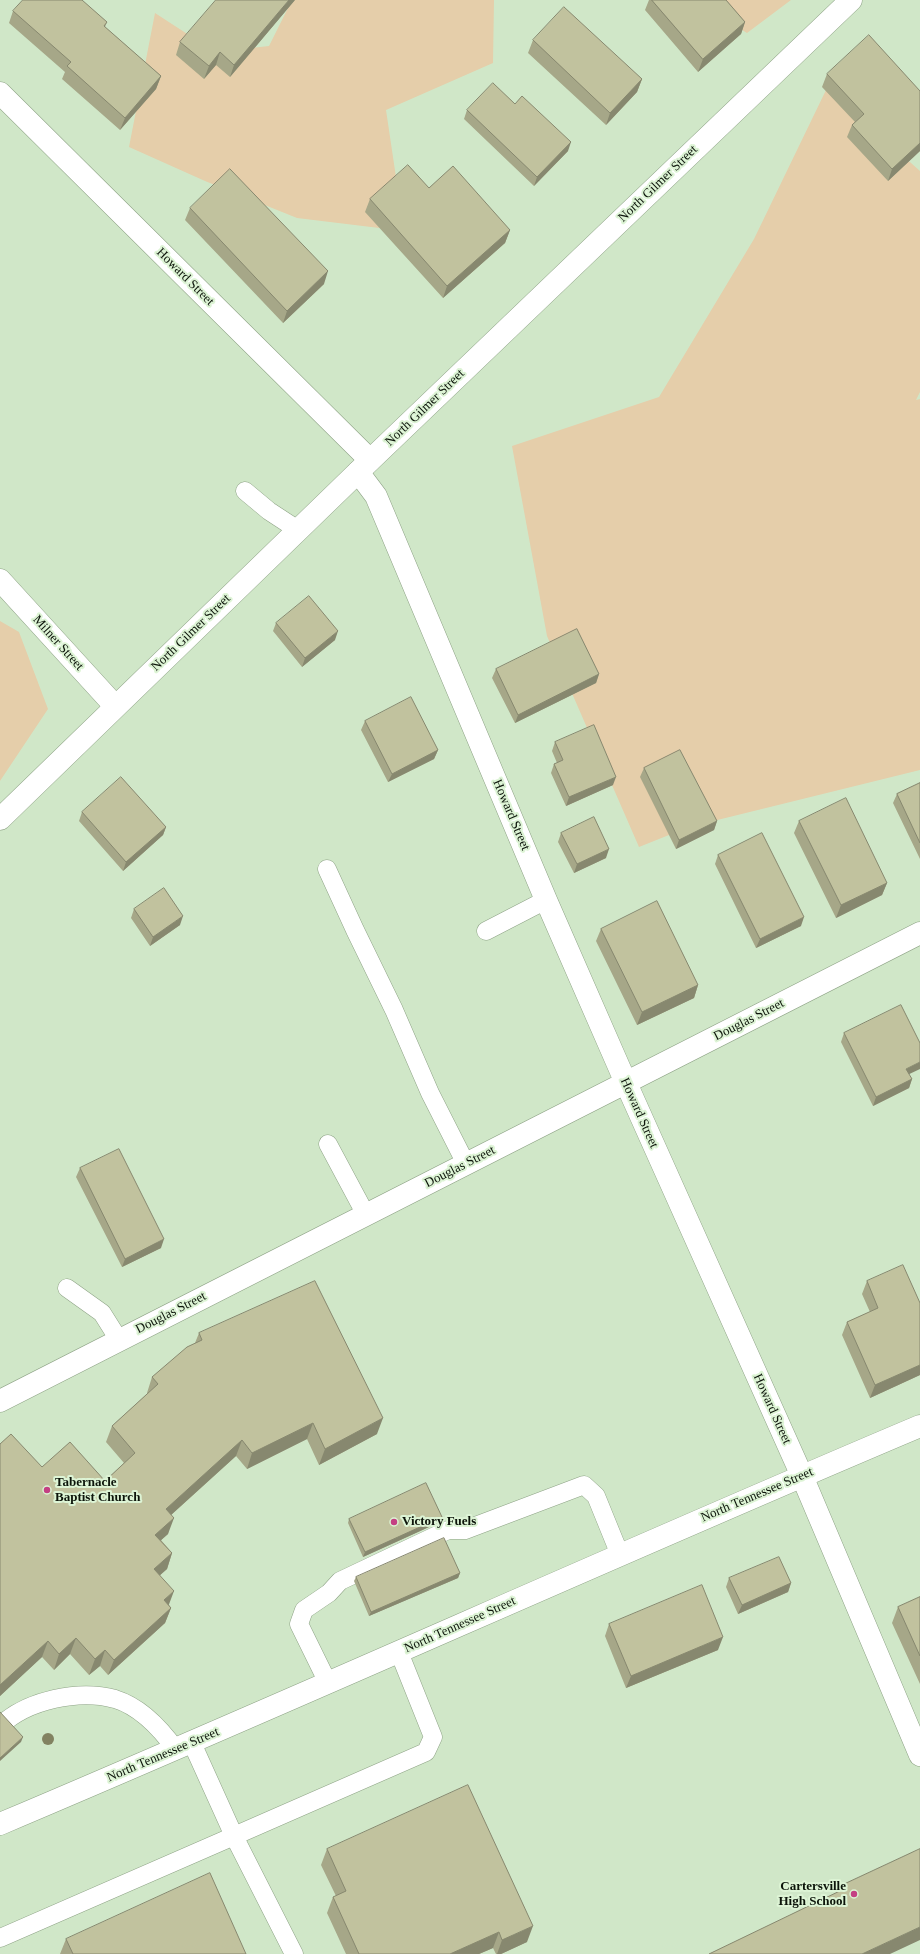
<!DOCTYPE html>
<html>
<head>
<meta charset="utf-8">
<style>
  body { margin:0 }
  canvas { display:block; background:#d0e7c8 }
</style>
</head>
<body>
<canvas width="920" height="1954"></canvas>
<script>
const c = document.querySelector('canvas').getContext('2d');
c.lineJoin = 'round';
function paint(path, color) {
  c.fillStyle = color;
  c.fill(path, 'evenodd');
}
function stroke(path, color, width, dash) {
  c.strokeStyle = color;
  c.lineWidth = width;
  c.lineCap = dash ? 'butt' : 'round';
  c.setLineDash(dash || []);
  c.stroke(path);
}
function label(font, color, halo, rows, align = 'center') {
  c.font = font + ' Georgia,serif';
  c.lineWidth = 4;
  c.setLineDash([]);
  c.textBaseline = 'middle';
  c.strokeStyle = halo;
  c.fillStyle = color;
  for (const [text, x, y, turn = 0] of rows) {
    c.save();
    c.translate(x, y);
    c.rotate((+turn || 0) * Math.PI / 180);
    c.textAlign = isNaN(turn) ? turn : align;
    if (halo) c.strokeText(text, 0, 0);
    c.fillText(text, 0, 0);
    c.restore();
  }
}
const green = new Path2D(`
  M 292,0 L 494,0 L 493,63 L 386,110 L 404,231 L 297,218 L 205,181 L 129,147 L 155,13 L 215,52 L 269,46 Z
  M 693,0 L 791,0 L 747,33 Z
  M 827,88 L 920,171 L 920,392 L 916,400 L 920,399 L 920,770 L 689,827 L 639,847 L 547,636 L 512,446 L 659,397 L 754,239 Z
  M 0,621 L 19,632 L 48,709 L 0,781 Z`);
const service = new Path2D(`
  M 245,491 L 269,511 L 298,530
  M 327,869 L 355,930 L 394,1010 L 430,1093 L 466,1164
  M 486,931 L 546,900
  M 328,1144 L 366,1215
  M 67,1288 L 102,1313 L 119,1340
  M 328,1683 L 299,1624 L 304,1610 L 329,1593 L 340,1581 L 448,1530 L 465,1530 L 584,1485 L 596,1496 L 620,1555
  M 0,1726 C 27,1700 79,1689 115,1699 C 141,1707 161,1729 176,1750
  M 0,1938 L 234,1836 L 192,1743
  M 294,1954 L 234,1836 L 426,1752 L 433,1737 L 399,1652`);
const minor = new Path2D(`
  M 0,93 L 370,460
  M 358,472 L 376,496 L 546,900 L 626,1083 L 802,1476 L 920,1755
  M 0,580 L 115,706
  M 0,1401 L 920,933`);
const tertiary = new Path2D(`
  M 0,819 L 358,472 L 851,0`);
const secondary = new Path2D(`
  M 0,1824 C 308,1694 612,1556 920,1426`);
const trees = [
  [48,1739]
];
const wall = new Path2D(`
  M 295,0 L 230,77 L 216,65 L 204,79 L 176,55 L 180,42 Z
  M 649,0 L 726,0 L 745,22 L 741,34 L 698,72 L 645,10 Z
  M 13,11 L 107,22 L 105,27 L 161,76 L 156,89 L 120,130 L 62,79 L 65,72 L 9,23 Z
  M 533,40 L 642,79 L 637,92 L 606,125 L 528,53 Z
  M 827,74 L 920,91 L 920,151 L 888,181 L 847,137 L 852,125 L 855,122 L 822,87 Z
  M 515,104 L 568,151 L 534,186 L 464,119 L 467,110 Z
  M 429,188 L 510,230 L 505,243 L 443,298 L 365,212 L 370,199 Z
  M 190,208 L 324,284 L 283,323 L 185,220 Z
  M 276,623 L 335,640 L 302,667 L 273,631 Z
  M 496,669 L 599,674 L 596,683 L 515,723 L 492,678 Z
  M 365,721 L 438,750 L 434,759 L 388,782 L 361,730 Z
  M 555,742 L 613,785 L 566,806 L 551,773 L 554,764 L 557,763 L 552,751 Z
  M 644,768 L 717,821 L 714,830 L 676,849 L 640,777 Z
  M 920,783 L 920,859 L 893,803 L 897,794 Z
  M 82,812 L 166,827 L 163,835 L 123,871 L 79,821 Z
  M 799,821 L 887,883 L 882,895 L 836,918 L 794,833 Z
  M 561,833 L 606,858 L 574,873 L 558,842 Z
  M 718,855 L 801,926 L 756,948 L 715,864 Z
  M 134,909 L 180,925 L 150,946 L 131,918 Z
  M 601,929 L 698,985 L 694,998 L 637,1025 L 596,941 Z
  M 844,1033 L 912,1079 L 909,1088 L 873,1106 L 841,1042 Z
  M 80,1168 L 161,1248 L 122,1267 L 76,1177 Z
  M 867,1281 L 920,1303 L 920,1375 L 870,1398 L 842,1335 L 847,1322 L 870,1312 L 862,1294 Z
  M 199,1333 L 377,1434 L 319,1465 L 307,1439 L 247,1469 L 236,1456 L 171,1515 L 168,1534 L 161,1540 L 172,1553 L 167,1569 L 160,1575 L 169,1605 L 171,1608 L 165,1623 L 108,1675 L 100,1666 L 89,1675 L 70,1654 L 54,1670 L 42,1657 L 0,1696 L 0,1444 L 42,1467 L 105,1481 L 124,1463 L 106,1442 L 112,1426 L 147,1394 L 147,1393 L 152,1377 L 195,1343 Z
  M 349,1519 L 440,1522 L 363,1557 L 348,1523 Z
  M 460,1573 L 458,1578 L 369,1616 L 354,1581 L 356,1577 Z
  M 729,1578 L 791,1583 L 788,1592 L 738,1614 L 726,1587 Z
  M 920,1597 L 920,1684 L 892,1623 L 898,1607 Z
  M 609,1624 L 718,1650 L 626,1688 L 605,1636 Z
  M 327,1849 L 527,1942 L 501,1954 L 496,1954 L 493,1948 L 479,1954 L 346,1954 L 327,1913 L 333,1897 L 336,1896 L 321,1865 Z
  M 920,1849 L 842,1890 L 845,1884 Z
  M 66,1939 L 246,1954 L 60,1954 Z`);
const shadedWall = new Path2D(`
  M 289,0 L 295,0 L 230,77 L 234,65 Z
  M 745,22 L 741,34 L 698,72 L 703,59 Z
  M 220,52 L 216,65 L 204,79 L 209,66 Z
  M 161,76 L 156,89 L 120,130 L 125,118 Z
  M 642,79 L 637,92 L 606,125 L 610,113 Z
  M 571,142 L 568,151 L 534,186 L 537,177 Z
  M 920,143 L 920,151 L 888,181 L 892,169 Z
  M 510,230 L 505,243 L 443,298 L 447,286 Z
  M 328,271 L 324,284 L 283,323 L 287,311 Z
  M 338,631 L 335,640 L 302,667 L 305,658 Z
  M 599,674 L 596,683 L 515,723 L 518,715 Z
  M 438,750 L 434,759 L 388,782 L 392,774 Z
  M 616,777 L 613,785 L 566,806 L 569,797 Z
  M 717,821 L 714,830 L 676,849 L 679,840 Z
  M 166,827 L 163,835 L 123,871 L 126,862 Z
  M 609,849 L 606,858 L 574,873 L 577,864 Z
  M 887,883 L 882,895 L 836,918 L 841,905 Z
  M 183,916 L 180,925 L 150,946 L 153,937 Z
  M 804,917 L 801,926 L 756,948 L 760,939 Z
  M 698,985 L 694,998 L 637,1025 L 642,1012 Z
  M 920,1062 L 920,1069 L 903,1077 L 906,1069 Z
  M 912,1079 L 909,1088 L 873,1106 L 876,1097 Z
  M 164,1239 L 161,1248 L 122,1267 L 125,1259 Z
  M 920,1365 L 920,1375 L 870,1398 L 875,1385 Z
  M 383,1418 L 377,1434 L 319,1465 L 325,1449 Z
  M 313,1423 L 307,1439 L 247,1469 L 252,1453 Z
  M 242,1440 L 236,1456 L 160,1525 L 166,1509 Z
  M 442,1517 L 440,1522 L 363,1557 L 365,1552 Z
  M 174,1518 L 168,1534 L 150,1550 L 155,1535 Z
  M 172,1553 L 167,1569 L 149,1585 L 154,1569 Z
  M 460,1573 L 458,1578 L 369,1616 L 371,1612 Z
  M 791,1583 L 788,1592 L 738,1614 L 742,1605 Z
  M 174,1591 L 168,1607 L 164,1600 Z
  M 171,1608 L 165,1623 L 108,1675 L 114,1660 Z
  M 723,1637 L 718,1650 L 626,1688 L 631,1676 Z
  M 76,1638 L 70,1654 L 54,1670 L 59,1654 Z
  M 48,1641 L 42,1657 L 0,1696 L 0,1685 Z
  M 105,1650 L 100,1666 L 89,1675 L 95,1659 Z
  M 23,1737 L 21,1742 L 0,1761 L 0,1758 Z
  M 533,1926 L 527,1942 L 501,1954 L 497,1954 L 502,1940 Z
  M 920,1927 L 920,1940 L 890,1954 L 862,1954 Z
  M 499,1932 L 493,1948 L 479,1954 L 450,1954 Z`);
const building = new Path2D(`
  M 23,0 L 82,0 L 107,22 L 104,26 L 161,76 L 125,118 L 67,66 L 71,62 L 13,11 Z
  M 216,0 L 289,0 L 234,65 L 220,52 L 209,66 L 180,42 Z
  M 652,0 L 726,0 L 745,22 L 703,59 Z
  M 564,7 L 642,79 L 610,113 L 533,40 Z
  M 869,35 L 920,91 L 920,143 L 892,169 L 852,125 L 864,114 L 827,74 Z
  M 493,83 L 515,104 L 522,96 L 571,142 L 537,177 L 467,110 Z
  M 408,165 L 429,188 L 453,166 L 510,230 L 447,286 L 370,199 Z
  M 230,169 L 328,271 L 287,311 L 190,208 Z
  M 309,596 L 338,631 L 305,658 L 276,623 Z
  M 577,629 L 599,674 L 518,715 L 496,669 Z
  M 411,697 L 438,750 L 392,774 L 365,721 Z
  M 594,725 L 616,777 L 569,797 L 554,764 L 563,760 L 555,742 Z
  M 680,750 L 717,821 L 679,840 L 644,768 Z
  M 121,777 L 166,827 L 126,862 L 82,812 Z
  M 920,783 L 920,843 L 897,794 Z
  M 846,798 L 887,883 L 841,905 L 799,821 Z
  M 594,817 L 609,849 L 577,864 L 561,833 Z
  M 762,833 L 804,917 L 760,939 L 718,855 Z
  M 164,888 L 183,916 L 153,937 L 134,909 Z
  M 657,901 L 698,985 L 642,1012 L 601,929 Z
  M 901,1005 L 920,1043 L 920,1062 L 906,1069 L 912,1079 L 876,1097 L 844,1033 Z
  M 119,1149 L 164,1239 L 125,1259 L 80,1168 Z
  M 903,1265 L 920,1303 L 920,1365 L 875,1385 L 847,1322 L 878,1308 L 867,1281 Z
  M 315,1281 L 383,1418 L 325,1449 L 313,1423 L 252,1453 L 242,1440 L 166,1509 L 174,1518 L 155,1535 L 172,1553 L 154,1569 L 174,1591 L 164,1600 L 171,1608 L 114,1660 L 105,1650 L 95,1659 L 76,1638 L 59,1654 L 48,1641 L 0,1685 L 0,1444 L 11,1434 L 42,1467 L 70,1442 L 105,1481 L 135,1453 L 112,1426 L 158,1384 L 152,1377 L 187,1347 L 202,1340 L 199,1333 Z
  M 426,1483 L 442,1517 L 365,1552 L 349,1519 Z
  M 444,1538 L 460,1573 L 371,1612 L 356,1577 Z
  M 779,1557 L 791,1583 L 742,1605 L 729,1578 Z
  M 702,1585 L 723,1637 L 631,1676 L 609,1624 Z
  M 920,1597 L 920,1656 L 898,1607 Z
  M 0,1712 L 23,1737 L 0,1758 Z
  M 468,1785 L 533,1926 L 502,1940 L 499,1932 L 450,1954 L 359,1954 L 333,1897 L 346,1891 L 327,1849 Z
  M 920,1849 L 920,1927 L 862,1954 L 709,1954 L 846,1888 L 845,1884 Z
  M 210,1873 L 246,1954 L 73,1954 L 66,1939 Z`);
const markers = [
  [47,1490,4,"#c43f83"],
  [394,1522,4,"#c43f83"],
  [854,1894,4,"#c43f83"]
];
const streetNames = [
  ["North Gilmer Street",658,184,-44],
  ["Howard Street",185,277,45],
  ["North Gilmer Street",425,408,-44],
  ["North Gilmer Street",191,633,-44],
  ["Milner Street",58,643,48],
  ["Howard Street",511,815,67],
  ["Douglas Street",749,1020,-27],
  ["Howard Street",639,1113,66],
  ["Douglas Street",460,1167,-27],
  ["Douglas Street",171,1313,-27],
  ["Howard Street",772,1409,66],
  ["North Tennessee Street",757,1495,-23],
  ["North Tennessee Street",460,1625,-24],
  ["North Tennessee Street",163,1755,-23]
];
const poiNames = [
  ["Tabernacle",55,1483],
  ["Baptist Church",55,1498],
  ["Victory Fuels",402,1522],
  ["Cartersville",846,1887,"right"],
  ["High School",846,1902,"right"]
];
paint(green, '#e5ceaa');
stroke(service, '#8ea386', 19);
stroke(minor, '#8ea386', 23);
stroke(tertiary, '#8ea386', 23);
stroke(secondary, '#8ea386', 23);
stroke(service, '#fff', 18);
stroke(minor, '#fff', 22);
stroke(tertiary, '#fff', 22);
stroke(secondary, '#fff', 22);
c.fillStyle = '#828261';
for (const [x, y] of trees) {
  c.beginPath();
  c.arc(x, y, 6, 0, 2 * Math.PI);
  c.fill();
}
paint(wall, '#a6a788');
paint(shadedWall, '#87886f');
paint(building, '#c1c29e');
stroke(building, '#87886f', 1);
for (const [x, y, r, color] of markers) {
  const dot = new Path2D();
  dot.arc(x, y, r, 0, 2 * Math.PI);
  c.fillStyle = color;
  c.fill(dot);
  stroke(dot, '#ddf4d5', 1.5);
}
label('13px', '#0c140a', '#ddf4d5', streetNames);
label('bold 13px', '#0c140a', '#ddf4d5', poiNames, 'left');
</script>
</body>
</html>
